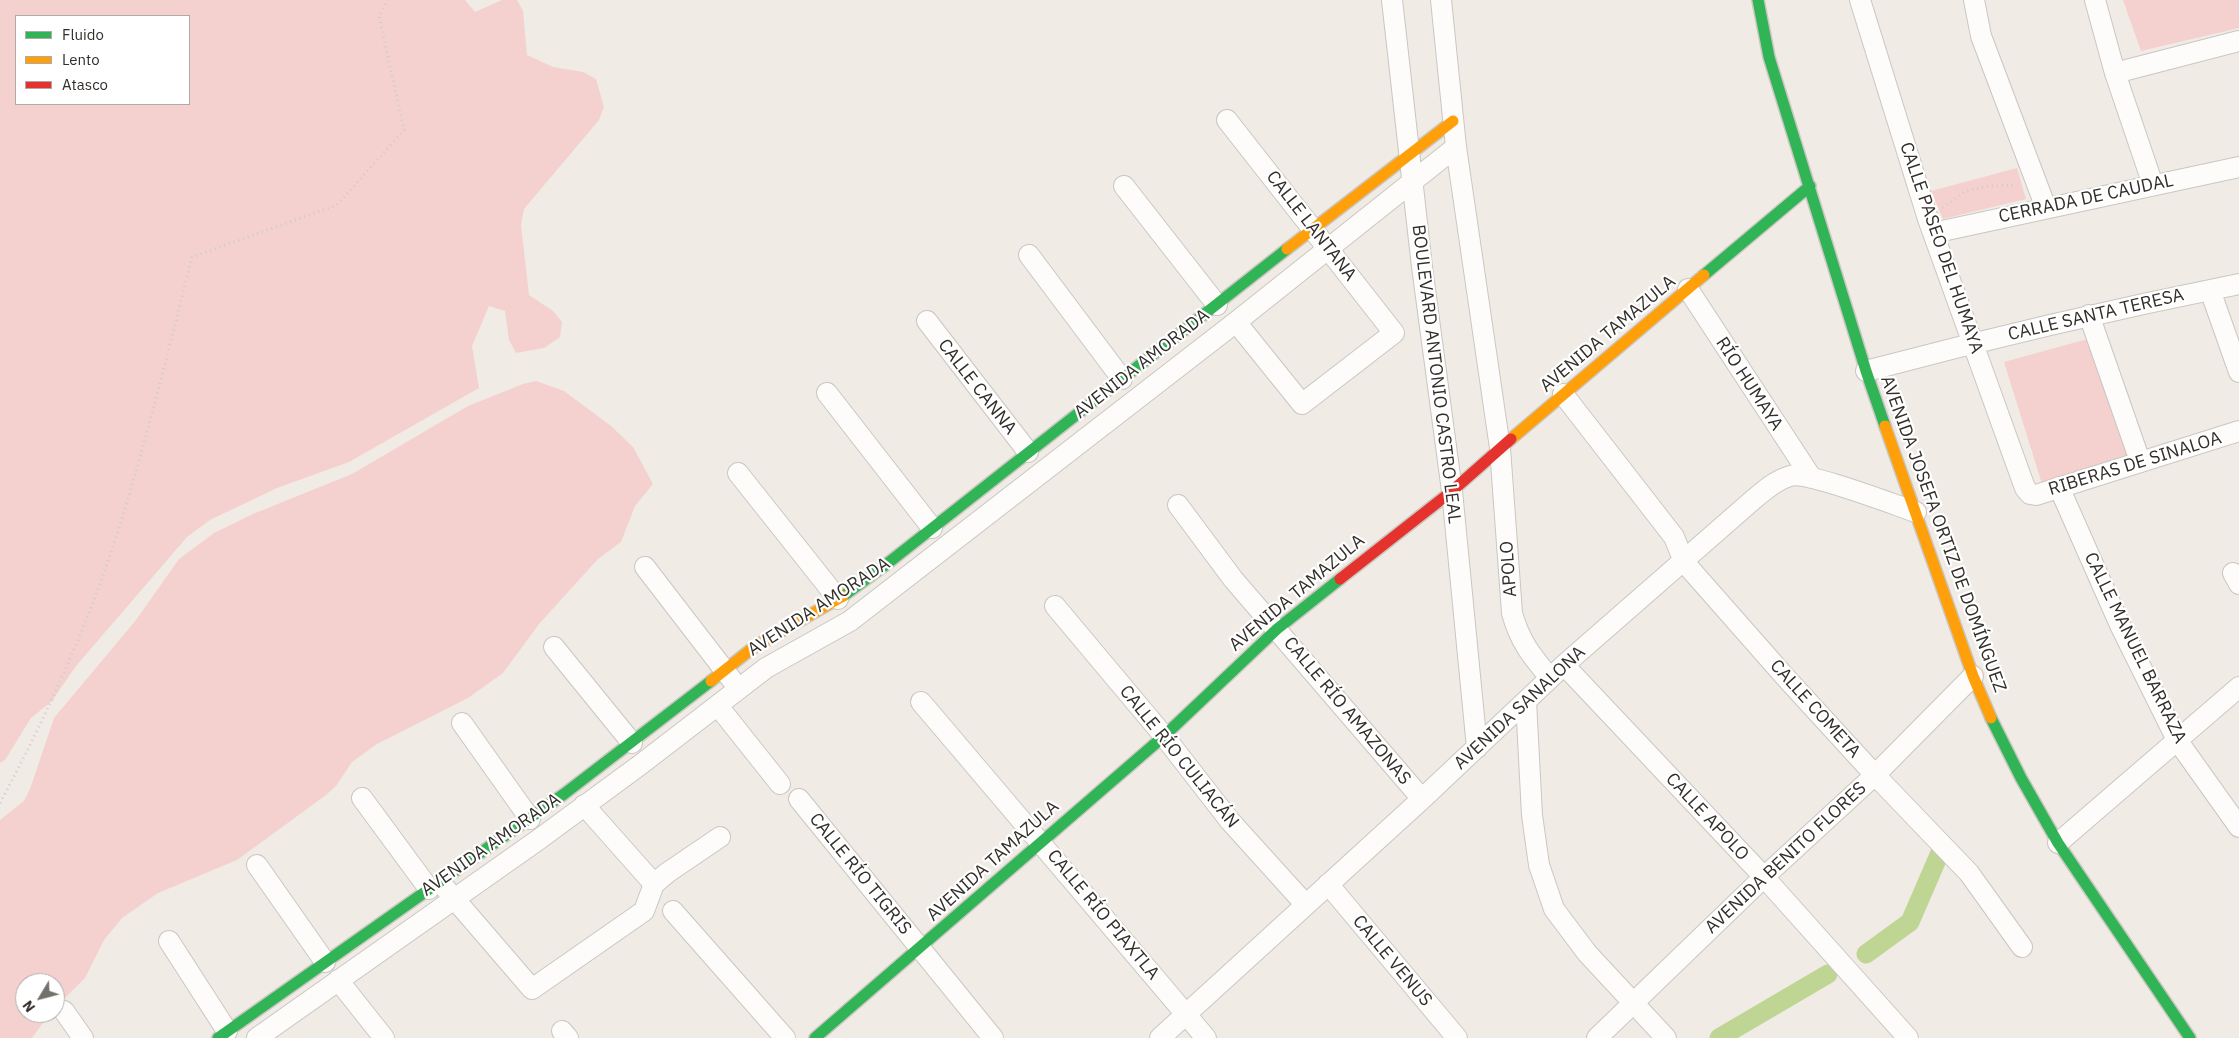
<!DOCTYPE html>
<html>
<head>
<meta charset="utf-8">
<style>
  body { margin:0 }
  #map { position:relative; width:2239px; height:1038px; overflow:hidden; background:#f0ebe5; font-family:"IBM Plex Sans",sans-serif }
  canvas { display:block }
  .legend { position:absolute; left:15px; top:15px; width:175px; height:90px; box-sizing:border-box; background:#fff; border:1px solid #adabaa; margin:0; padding:6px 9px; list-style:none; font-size:15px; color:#322e2a }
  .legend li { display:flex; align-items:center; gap:10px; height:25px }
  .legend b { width:25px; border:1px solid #adabaa }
  .north { position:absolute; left:15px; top:973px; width:50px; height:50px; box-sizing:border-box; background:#fff; border:1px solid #adabaa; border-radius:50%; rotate:233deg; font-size:14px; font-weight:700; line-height:20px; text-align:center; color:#322e2a }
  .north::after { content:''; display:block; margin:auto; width:18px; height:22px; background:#74706b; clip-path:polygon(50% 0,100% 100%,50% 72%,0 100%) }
</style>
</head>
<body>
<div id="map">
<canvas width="2239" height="1038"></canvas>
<ul class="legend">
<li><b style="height:6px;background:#30b455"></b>Fluido</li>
<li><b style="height:6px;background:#ff9f0a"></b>Lento</li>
<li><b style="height:6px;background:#e5322d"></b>Atasco</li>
</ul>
<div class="north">N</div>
</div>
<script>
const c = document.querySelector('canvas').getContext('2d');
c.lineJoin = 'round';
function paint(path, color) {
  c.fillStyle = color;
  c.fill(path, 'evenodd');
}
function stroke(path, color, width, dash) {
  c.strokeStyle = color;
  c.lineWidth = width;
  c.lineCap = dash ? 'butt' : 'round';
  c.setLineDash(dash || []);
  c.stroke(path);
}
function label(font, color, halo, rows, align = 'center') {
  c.font = font + ' "IBM Plex Sans",sans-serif';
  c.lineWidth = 4.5;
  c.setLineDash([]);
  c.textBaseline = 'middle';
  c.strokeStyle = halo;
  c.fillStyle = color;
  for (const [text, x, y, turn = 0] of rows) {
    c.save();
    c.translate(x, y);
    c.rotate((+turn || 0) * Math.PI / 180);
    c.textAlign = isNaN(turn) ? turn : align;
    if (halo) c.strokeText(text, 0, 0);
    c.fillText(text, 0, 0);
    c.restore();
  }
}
const green = new Path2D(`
  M 0,0 L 465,0 L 475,12 L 502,0 L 517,0 L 523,11 L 527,55 L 553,67 L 583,72 L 596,79 L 604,107 L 599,120 L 524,209 L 521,225 L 529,295 L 553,311 L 562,322 L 560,337 L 544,348 L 516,353 L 509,340 L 505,311 L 489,306 L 472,346 L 479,388 L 349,462 L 277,488 L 210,520 L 187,537 L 76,666 L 52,701 L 31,718 L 5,760 L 0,763 ZM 189,16 L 189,104 L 16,104 L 16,16 Z
  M 2123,0 L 2239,0 L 2239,28 L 2141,51 Z
  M 2017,168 L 2026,199 L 1943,219 L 1931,191 Z
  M 2102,335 L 2142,453 L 2042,484 L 2004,362 Z
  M 536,381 L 564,391 L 611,426 L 633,447 L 653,484 L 635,506 L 621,542 L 598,559 L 539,624 L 503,673 L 468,698 L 377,744 L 352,762 L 336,786 L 326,795 L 237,860 L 158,893 L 122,918 L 104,940 L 85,978 L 55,1008 L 55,983 L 25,983 L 25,1013 L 50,1013 L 32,1038 L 0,1038 L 0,820 L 24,801 L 30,789 L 54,718 L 136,620 L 179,559 L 214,533 L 253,514 L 352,474 L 468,406 L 523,384 Z`);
const canal = new Path2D(`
  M 1866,954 L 1910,922 L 1942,848
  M 1719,1038 L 1828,974`);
const path = new Path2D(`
  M 1943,208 L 1966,191 L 1989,186 L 2017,185
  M 0,803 C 47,715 89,623 119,528 C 147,439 169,348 192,257 L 337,205 L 404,130 L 379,16 L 388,0`);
const street = new Path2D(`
  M 1392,0 L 1422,267 L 1452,491 L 1477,748
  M 1441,0 L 1456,147 L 1500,448 L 1512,613 C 1520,642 1531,655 1550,678
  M 1860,0 L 1928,219 L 2025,488 L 2030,494 L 2036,495 L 2239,431
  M 1974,0 L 1981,36 L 2046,208
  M 2095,0 L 2115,73 L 2153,185
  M 2115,73 L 2239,41
  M 1227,120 L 1394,333 L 1302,404 L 1236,322
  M 1124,186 L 1217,305
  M 1933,233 L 2239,167
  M 1029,255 L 1122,379
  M 1688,289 L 1811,477
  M 2210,290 L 2239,372
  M 2089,315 L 2140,461
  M 927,321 L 1028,452
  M 1866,371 C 1990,338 2114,309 2239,284
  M 827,393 L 932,528
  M 1563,394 L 1674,537 L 1684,562 L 1787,679 L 1875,775 L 1969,873 L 2022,947
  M 738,473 L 838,599
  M 2059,487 L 2120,625 L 2177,740 L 2239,827
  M 1178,505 L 1233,579 L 1422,799
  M 645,567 L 732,680
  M 2233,573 L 2239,584
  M 1055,606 L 1164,736 L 1230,821 L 1306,905
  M 554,647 L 632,743
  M 1564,665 L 1764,877 L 1908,1038
  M 1526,701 L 1532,815 L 1539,865 L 1554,909 L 1587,953 L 1666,1038
  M 921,702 L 1206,1038
  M 718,706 L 780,784
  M 462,723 L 530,819
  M 362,798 L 429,889
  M 799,799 L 993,1038
  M 584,805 L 654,884
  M 2058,843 L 2239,687
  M 257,865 L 325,962
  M 1328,884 L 1457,1038
  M 446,889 L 532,989 L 644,911 L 654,884 L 667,873 L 720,837
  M 673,911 L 785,1038
  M 169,941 L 227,1031
  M 338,980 L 384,1038
  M 64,1011 L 83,1038
  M 562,1031 L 568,1038
  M 257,1038 L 538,840 L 640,765 L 766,668 L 850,621 L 1236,322 L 1456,147
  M 1160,1038 L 1422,799 L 1564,665 L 1754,499 C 1765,490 1776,480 1790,476 C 1807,471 1895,505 1916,512
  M 1597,1038 L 1764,877 L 1875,775 L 1973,676`);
const fast = new Path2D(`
  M 1758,0 L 1769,57 L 1866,371 L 1885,426
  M 1704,275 L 1810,186
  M 843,596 L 888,563 L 1287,249
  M 1991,718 L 2021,778 L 2058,843 L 2190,1038
  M 218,1038 L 564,794 L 711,681
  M 815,1038 L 1164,736 L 1277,629 L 1340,579`);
const slow = new Path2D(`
  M 1287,249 L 1453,121
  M 1885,426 L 1973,676 L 1991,718
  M 1511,439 L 1704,275
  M 711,681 L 754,647 L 843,596`);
const jam = new Path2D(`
  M 1340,579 L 1452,491 L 1511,439`);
const streetNames = [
  ["CERRADA DE CAUDAL",2086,199,-12],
  ["CALLE LANTANA",1311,226,52],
  ["CALLE PASEO DEL HUMAYA",1941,248,71],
  ["CALLE SANTA TERESA",2096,315,-13],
  ["AVENIDA TAMAZULA",1608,334,-40],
  ["AVENIDA AMORADA",1142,364,-38],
  ["BOULEVARD ANTONIO CASTRO LEAL",1436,374,83],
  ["RÍO HUMAYA",1749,384,57],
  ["CALLE CANNA",977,387,52],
  ["RIBERAS DE SINALOA",2135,464,-17],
  ["AVENIDA JOSEFA ORTIZ DE DOMÍNGUEZ",1943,534,70],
  ["APOLO",1509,569,-94],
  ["AVENIDA TAMAZULA",1297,593,-40],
  ["AVENIDA AMORADA",819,607,-33],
  ["CALLE MANUEL BARRAZA",2135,648,64],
  ["AVENIDA SANALONA",1520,708,-43],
  ["CALLE COMETA",1815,709,48],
  ["CALLE RÍO AMAZONAS",1347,711,50],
  ["CALLE RÍO CULIACÁN",1179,757,51],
  ["CALLE APOLO",1707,817,47],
  ["AVENIDA AMORADA",491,845,-35],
  ["AVENIDA BENITO FLORES",1786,858,-43],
  ["AVENIDA TAMAZULA",993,861,-42],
  ["CALLE RÍO TIGRIS",860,874,51],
  ["CALLE RÍO PIAXTLA",1103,915,50],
  ["CALLE VENUS",1392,961,50]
];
paint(green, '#f4d1cf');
stroke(canal, '#bed593', 19);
stroke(street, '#cac6c1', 22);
stroke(fast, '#cac6c1', 14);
stroke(slow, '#cac6c1', 14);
stroke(jam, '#cac6c1', 14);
stroke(path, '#ceccca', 3, [1, 4]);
stroke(street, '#fdfcfb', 20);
stroke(fast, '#30b455', 11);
stroke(slow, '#ff9f0a', 11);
stroke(jam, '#e5322d', 11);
label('18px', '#322e2a', '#fff', streetNames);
</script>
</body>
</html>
